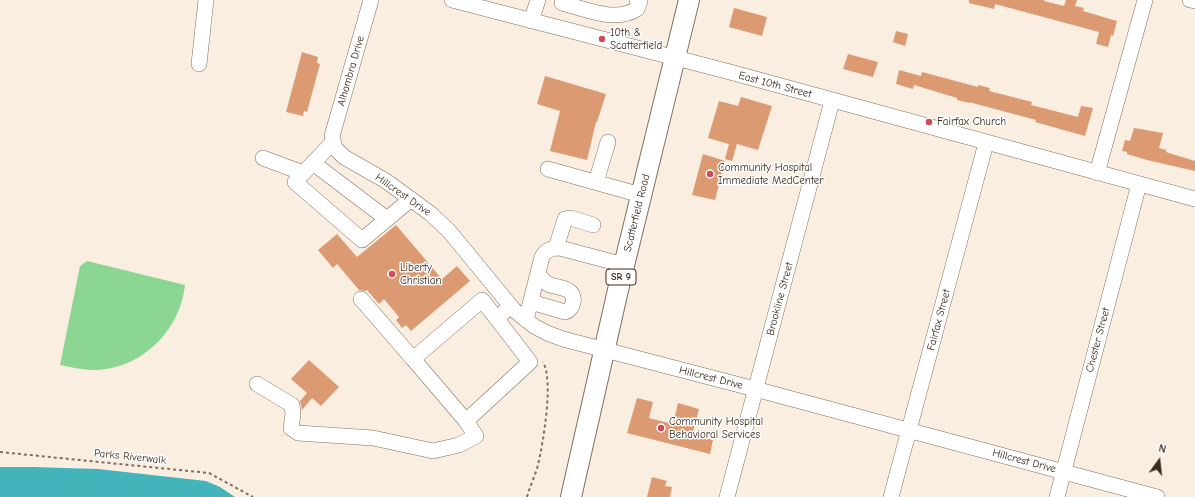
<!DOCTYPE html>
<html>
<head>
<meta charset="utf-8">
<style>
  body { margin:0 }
  #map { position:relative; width:1195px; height:497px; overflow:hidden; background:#faeee1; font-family:"Comic Neue",sans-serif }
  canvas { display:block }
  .north { position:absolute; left:1139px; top:441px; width:40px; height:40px; -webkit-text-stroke:3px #fff; paint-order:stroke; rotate:15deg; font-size:11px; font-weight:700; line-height:16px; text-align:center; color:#3b2a1e }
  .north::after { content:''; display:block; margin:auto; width:14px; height:18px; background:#3b2a1e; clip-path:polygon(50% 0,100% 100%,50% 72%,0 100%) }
</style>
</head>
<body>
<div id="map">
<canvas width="1195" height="497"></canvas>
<div class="north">N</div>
</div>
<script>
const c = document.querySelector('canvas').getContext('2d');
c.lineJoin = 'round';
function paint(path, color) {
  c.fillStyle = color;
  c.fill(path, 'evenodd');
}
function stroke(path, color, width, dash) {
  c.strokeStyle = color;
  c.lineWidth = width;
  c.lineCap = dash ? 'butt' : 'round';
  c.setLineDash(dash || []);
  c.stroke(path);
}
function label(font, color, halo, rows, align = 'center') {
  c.font = font + ' "Comic Neue",sans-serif';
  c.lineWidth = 3;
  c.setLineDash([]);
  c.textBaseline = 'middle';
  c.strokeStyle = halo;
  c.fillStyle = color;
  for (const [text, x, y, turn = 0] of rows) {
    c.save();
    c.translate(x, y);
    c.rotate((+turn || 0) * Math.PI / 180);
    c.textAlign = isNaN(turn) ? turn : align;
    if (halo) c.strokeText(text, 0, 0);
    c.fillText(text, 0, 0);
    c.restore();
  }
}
const green = new Path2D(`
  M 87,261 L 185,285 C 180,331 141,370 93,370 C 82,370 71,367 60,365 L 80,266 Z`);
const water = new Path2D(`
  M 0,467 L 33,467 L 98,469 L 206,481 L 220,487 L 235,497 L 0,497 Z`);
const building = new Path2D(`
  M 969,0 L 1044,0 L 1044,1 L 1064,6 L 1066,0 L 1077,0 L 1075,6 L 1084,8 L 1083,11 L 1117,21 L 1113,36 L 1111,35 L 1108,47 L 1096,44 L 1099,32 L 995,4 L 994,9 L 969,3 Z
  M 734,8 L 767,17 L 762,36 L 729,27 Z
  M 896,31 L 908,34 L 905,46 L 893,42 Z
  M 302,52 L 318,57 L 317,63 L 320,64 L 307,112 L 304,111 L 303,116 L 286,112 Z
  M 848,54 L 878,62 L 873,77 L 843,69 Z
  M 899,70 L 921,76 L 922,72 L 978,87 L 978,85 L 990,88 L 989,91 L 1032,102 L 1031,105 L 1078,117 L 1081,106 L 1093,108 L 1085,136 L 1035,122 L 1036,120 L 969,102 L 969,103 L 957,100 L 957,98 L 914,85 L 913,89 L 896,84 Z
  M 545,76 L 606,94 L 597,122 L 596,122 L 587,160 L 550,151 L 560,111 L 537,104 Z
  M 741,97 L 772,106 L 758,150 L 737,144 L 732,161 L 725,159 L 729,144 L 708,138 L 719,101 L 738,106 Z
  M 1134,128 L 1163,133 L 1159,148 L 1166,150 L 1166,152 L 1195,161 L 1195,171 L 1147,160 L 1127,154 L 1127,152 L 1122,151 L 1125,140 L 1130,141 Z
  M 703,154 L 725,161 L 715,200 L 692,195 Z
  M 396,225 L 442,279 L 457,266 L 470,281 L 411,331 L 406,325 L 402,328 L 396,320 L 399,317 L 384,299 L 379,304 L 367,290 L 365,291 L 359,290 L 337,264 L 333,268 L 318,250 L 337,234 L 357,257 Z
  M 309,360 L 339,387 L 321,406 L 312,398 L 302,410 L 300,401 L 307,393 L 291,379 Z
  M 637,398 L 653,402 L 649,418 L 673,424 L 678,403 L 699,409 L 693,432 L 699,434 L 699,436 L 713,440 L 710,454 L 627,433 Z
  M 652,477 L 667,481 L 665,486 L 672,487 L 670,497 L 647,497 Z`);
const path = new Path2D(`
  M 0,452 L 209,473 L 253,497
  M 527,497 C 530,486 535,476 538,465 C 543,443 554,381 543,362`);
const minor = new Path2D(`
  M 371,0 L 332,136 L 335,148 L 344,157 L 386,181 L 431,214 L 449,231 L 514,310 L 534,326 L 547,333 L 563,339 L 755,389 L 1157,497
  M 452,0 L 730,72 L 1195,199
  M 1190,0 L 1195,1
  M 562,3 C 585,9 615,23 637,9 L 640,1 L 637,0
  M 531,21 L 538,0
  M 199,64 L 206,0
  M 333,142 L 295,182 L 362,240 L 411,199
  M 263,158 L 303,173
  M 313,163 L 387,219
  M 548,169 L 641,195
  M 1097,173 L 1145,0
  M 596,182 L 608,142
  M 556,248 L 565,219 L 571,218 L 593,225
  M 361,299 L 413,359
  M 531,302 L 565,312 C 573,310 577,297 569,291 C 564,287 556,287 550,285 C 545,283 542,278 538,275
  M 497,319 L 530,362 L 466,421 L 413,359 L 482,300 L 497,319 L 510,306
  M 526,320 L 542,257 C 546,250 551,248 560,248 L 624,265
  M 257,384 L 292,405 L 293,414 L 291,428 L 298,433 L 373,438 L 433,451 L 459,445 L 476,436 L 466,421
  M 727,497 L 832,101
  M 891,497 L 986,143
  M 1057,497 L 1139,184`);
const major = new Path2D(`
  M 571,497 L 618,290 L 689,0`);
const markers = [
  [602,39,4,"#d1495b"],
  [929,122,4,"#d1495b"],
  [710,174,4,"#d1495b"],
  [392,274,4,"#d1495b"],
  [661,428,4,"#d1495b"]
];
const shields = [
  [621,277,30]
];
const shieldNames = [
  ["SR 9",621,277]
];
const poiNames = [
  ["10th &",610,33],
  ["Scatterfield",610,46],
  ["Fairfax Church",937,122],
  ["Community Hospital",718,168],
  ["Immediate MedCenter",718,181],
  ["Liberty",400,268],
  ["Christian",400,281],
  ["Community Hospital",669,422],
  ["Behavioral Services",669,435]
];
const streetNames = [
  ["Alhambra Drive",351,71,-74],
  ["East 10th Street",775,85,15],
  ["Hillcrest Drive",403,195,35],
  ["Scatterfield Road",637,213,-76],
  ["Brookline Street",780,299,-75],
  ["Fairfax Street",939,320,-75],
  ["Chester Street",1098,340,-75],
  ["Hillcrest Drive",711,378,14],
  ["Parks Riverwalk",130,457,6],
  ["Hillcrest Drive",1024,461,15]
];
paint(green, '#8bd693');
paint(water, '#44b4bb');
paint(building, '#db9a71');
stroke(minor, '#7e6f62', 16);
stroke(major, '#7e6f62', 22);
stroke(path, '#7e6f62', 2, [3, 3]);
stroke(minor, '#fff', 15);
stroke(major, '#fff', 20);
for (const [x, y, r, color] of markers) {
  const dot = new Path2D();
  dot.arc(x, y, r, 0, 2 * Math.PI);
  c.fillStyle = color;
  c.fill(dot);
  stroke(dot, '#fff', 1.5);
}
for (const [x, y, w] of shields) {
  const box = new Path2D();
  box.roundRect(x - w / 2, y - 8, w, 16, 3);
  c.fillStyle = '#fff';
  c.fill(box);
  stroke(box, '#3b2a1e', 1);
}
label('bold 10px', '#3b2a1e', null, shieldNames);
label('11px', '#3b2a1e', '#fff', poiNames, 'left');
label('11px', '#3b2a1e', '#fff', streetNames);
</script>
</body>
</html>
